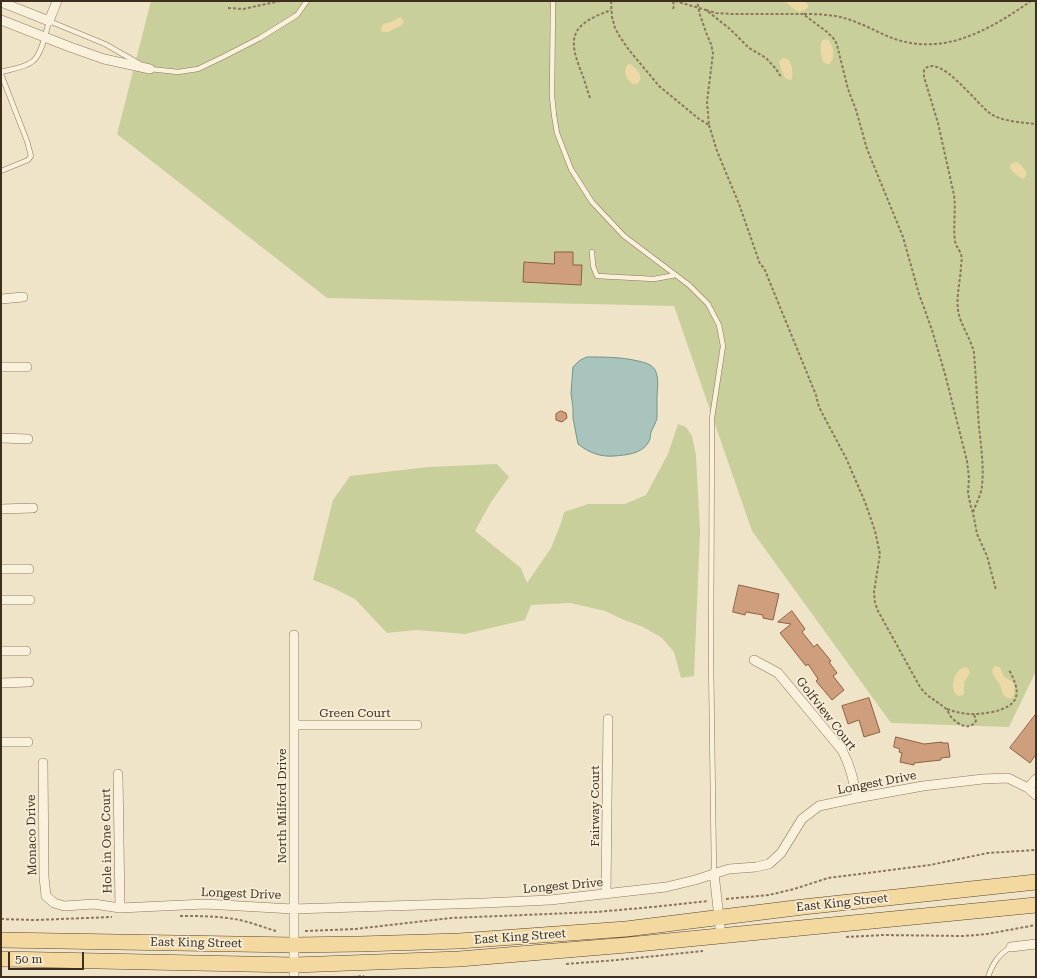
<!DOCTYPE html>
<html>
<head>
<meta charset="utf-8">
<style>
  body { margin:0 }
  #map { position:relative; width:1037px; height:978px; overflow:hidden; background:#f0e4c8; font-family:"Roboto Serif",serif }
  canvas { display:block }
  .frame { position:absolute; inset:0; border:2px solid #3d2e20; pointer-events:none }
  .scale { position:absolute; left:8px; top:952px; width:76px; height:18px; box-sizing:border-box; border:2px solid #3d2e20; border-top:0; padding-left:5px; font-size:12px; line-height:14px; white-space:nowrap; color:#3d2e20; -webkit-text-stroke:3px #f7eed8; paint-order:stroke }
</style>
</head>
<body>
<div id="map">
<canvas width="1037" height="978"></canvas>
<div class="frame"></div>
<div class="scale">50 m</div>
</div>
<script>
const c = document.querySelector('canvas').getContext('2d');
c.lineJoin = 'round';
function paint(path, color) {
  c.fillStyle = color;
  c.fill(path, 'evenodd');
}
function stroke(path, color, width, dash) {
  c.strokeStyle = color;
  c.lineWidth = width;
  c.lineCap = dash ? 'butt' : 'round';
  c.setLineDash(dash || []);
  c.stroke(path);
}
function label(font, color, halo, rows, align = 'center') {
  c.font = font + ' "Roboto Serif",serif';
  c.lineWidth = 3.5;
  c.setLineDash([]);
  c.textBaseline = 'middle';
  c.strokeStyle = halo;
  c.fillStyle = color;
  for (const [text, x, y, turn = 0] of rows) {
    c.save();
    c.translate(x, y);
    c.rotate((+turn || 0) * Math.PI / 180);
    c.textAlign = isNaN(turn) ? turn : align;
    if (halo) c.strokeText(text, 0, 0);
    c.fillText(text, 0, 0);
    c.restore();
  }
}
const green = new Path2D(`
  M 151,1 L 1036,1 L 1036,671 L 1009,727 L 891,723 L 752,531 L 674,306 L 327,298 L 117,134 Z
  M 678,424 L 686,427 L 692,436 L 696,455 L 700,531 L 694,676 L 681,678 L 674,652 L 662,638 L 643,627 L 622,619 L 605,611 L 570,603 L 531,605 L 525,620 L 465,634 L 417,630 L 387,633 L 355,599 L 331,587 L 313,580 L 333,500 L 350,476 L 428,467 L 497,464 L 509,477 L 491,502 L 475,531 L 521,568 L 527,583 L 551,548 L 561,523 L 564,512 L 588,504 L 625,504 L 646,495 L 668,454 Z`);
const sand = new Path2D(`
  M 785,1 L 804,1 L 808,5 L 808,7 C 799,17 792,7 785,1 Z
  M 401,17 L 404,22 L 402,25 L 388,32 L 382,32 L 381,29 L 383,24 L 391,22 L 398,18 Z
  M 827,39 C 834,45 836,58 829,64 L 827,64 L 823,62 C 822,57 818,43 823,40 C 824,39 826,40 827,39 Z
  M 783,58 L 788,59 C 792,65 793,71 792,79 L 790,80 L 785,78 L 781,69 L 779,61 Z
  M 629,64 C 635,66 644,76 639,82 C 632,90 619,71 629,64 Z
  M 1016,162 L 1019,163 L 1026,171 L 1026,176 L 1023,179 C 1020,178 1010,170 1010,167 C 1010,166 1011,165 1011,164 Z
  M 994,666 L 1000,667 L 1004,677 L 1013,682 C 1016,689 1015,703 1006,697 C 1002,695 1002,689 1000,685 C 998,681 994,677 992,672 Z
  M 966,667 L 969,670 L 970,673 L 964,682 L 964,694 L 963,695 L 958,696 C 948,689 954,669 966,667 Z`);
const water = new Path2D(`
  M 587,357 C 604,357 622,357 638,361 C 642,362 647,363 650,365 C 661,371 657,389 657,399 C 657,405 657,412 657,418 C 656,423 653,427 651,432 C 650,436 651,439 648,443 C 641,454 626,455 614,456 C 601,457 589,453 578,444 L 573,418 L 573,408 L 571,393 L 573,367 L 579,361 Z`);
const building = new Path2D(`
  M 555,252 L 573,252 L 573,265 L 582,265 L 581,285 L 523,282 L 524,262 L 554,264 Z
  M 561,411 L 566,413 L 567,418 L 562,422 L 556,420 L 556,414 Z
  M 739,585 L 779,594 L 773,620 L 763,618 L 763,615 L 746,612 L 745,615 L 733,612 Z
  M 792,611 L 805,629 L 802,632 L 814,647 L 817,644 L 831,661 L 829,662 L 837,673 L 833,676 L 844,690 L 832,700 L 816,681 L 818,679 L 808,664 L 806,666 L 780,633 L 791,624 L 778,622 Z
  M 869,698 L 880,732 L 864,737 L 859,720 L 848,724 L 842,706 Z
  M 1036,714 L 1036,754 L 1030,763 L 1010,748 Z
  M 896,737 L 924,744 L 942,742 L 942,743 L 948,743 L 950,757 L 941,758 L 941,760 L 914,763 L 914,765 L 900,762 L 902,753 L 899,752 L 900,749 L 894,747 Z`);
const path = new Path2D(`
  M 611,1 L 612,17 L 615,28 L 620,37 L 629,50 L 659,86 L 699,119 L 709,125 L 707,102 L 713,53 L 711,44 L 707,35 L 700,15 L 697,1
  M 675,1 L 706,10 L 730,29 L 749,48 L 766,58 L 776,69 L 781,77
  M 228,8 L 243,9 L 280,1
  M 673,9 L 674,6 L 673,1
  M 706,10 L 716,13 L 732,14 L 803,14 L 827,32 L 835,40 L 837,45 L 848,89 L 856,110 L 867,149 L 903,237 L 919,294 L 932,330 L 945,374 L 967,461 L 969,478 L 968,493 L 971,507 L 973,513 L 977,534 L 987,556 L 996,590
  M 804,14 C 823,14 841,15 858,23 C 872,28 884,36 898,40 C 948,55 992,28 1031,1
  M 590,98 C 587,90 585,81 582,74 C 577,60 567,39 581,26 C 589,18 601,14 611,10
  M 709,125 L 717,151 L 739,204 L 760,264 L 764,268 L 816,395 L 818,404 L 821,411 L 846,458 L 865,502 L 875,531 L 880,554 L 874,592 L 875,603 L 878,611 L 920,687 C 928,698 936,700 945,708 C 948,710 949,715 952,718 C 959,725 969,731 976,721 L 974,714
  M 973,512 C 976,504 981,495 982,486 C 984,466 981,446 979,427 C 977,402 976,377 974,353 C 971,338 960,325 958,310 C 956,295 961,279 961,264 C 962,260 962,256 960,252 C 958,248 956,246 955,241 C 953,226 956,211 954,195 L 938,123 L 924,77 L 924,70 C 939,51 978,106 991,114 C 1001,121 1024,123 1036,124
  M 947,709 C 963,715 975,715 992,712 C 1020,706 1022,693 1009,670
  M 726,899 L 769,895 L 794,889 L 828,878 L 930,865 L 988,853 L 1036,850
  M 180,916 C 198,916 216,916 234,919 C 248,921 262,927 276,931
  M 1,919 L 35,920 L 112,917
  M 305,931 L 355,929 L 451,918 L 596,912 L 653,907 L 708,901
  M 846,937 L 883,935 L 964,936 L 987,934 L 1036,925
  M 566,964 L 617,960 L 703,951
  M 353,977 L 364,976`);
const service = new Path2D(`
  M 553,1 L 552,96 L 554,115 L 557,133 L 571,169 L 592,202 L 624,236 L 689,285 L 708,304 L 719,325 L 723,346 L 712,418 L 711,659 L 714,873
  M 150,69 L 178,72 L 198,69 L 223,57 L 260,38 L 297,15 L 307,1
  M 1,72 C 11,69 25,68 33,61 C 42,54 46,32 49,21 L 105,44 L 140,64
  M 1,74 L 27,141 L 31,156 L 28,160 L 1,171
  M 592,252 L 593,266 L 597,276 L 654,279 L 676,275
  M 988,977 C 993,963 998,955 1011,947`);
const minor = new Path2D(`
  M 1,2 L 49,21 L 57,1
  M 1,20 L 70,47 L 104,59 L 150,69
  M 1,299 L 23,297
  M 1,367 L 27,367
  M 1,438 L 28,439
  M 1,509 L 33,508
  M 1,569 L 29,569
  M 1,600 L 30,600
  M 1,651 L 26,651
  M 754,660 L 778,673 L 842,750 C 851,767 853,780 857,798
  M 1,683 L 29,682
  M 294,725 L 417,725
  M 1,742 L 28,742
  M 43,763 L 44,877 L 46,896 L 54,903 L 64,906 L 94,904 L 120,908 L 205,904 L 293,909 L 484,903 L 550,900 L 666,887 L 695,880 L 729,869 L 756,867 L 769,864 L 781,853 L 802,819 L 819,806 L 857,798 L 923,786 L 983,779 L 1008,778 L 1028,788 L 1036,795
  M 118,774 L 120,908
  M 1028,788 L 1036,779
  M 714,873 L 721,936
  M 606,894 L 608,719
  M 1011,947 L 1036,944
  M 294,977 L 294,635`);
const primary = new Path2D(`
  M 1,940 L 294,945 L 360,944 L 459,941 L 626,929 L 803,907 L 1036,882
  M 1,959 L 294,965 L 459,959 L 627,945 L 1036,905`);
const streetNames = [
  ["Green Court",355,713],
  ["Golfview Court",826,714,52],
  ["Longest Drive",877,783,-11],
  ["North Milford Drive",282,806,-90],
  ["Fairway Court",595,806,-90],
  ["Monaco Drive",32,835,-91],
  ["Hole in One Court",107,841,-91],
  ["Longest Drive",563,886,-5],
  ["Longest Drive",241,894,2],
  ["East King Street",842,903,-6],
  ["East King Street",520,937,-4],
  ["East King Street",196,943,1]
];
paint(green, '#c9cf9b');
paint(sand, '#ecd9a5');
paint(water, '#a9c4bc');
stroke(water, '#6f938a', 1);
paint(building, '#cf9f7d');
stroke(building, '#8d5f41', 1);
stroke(service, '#8d765c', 5.5);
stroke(minor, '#8d765c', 10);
stroke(primary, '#5b4430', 16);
stroke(path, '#8d765c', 2, [3, 2]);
stroke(service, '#faf1dc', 4.5);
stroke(minor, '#faf1dc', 9);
stroke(primary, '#f3d9a0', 15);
label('12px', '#3d2e20', '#f7eed8', streetNames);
</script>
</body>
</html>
